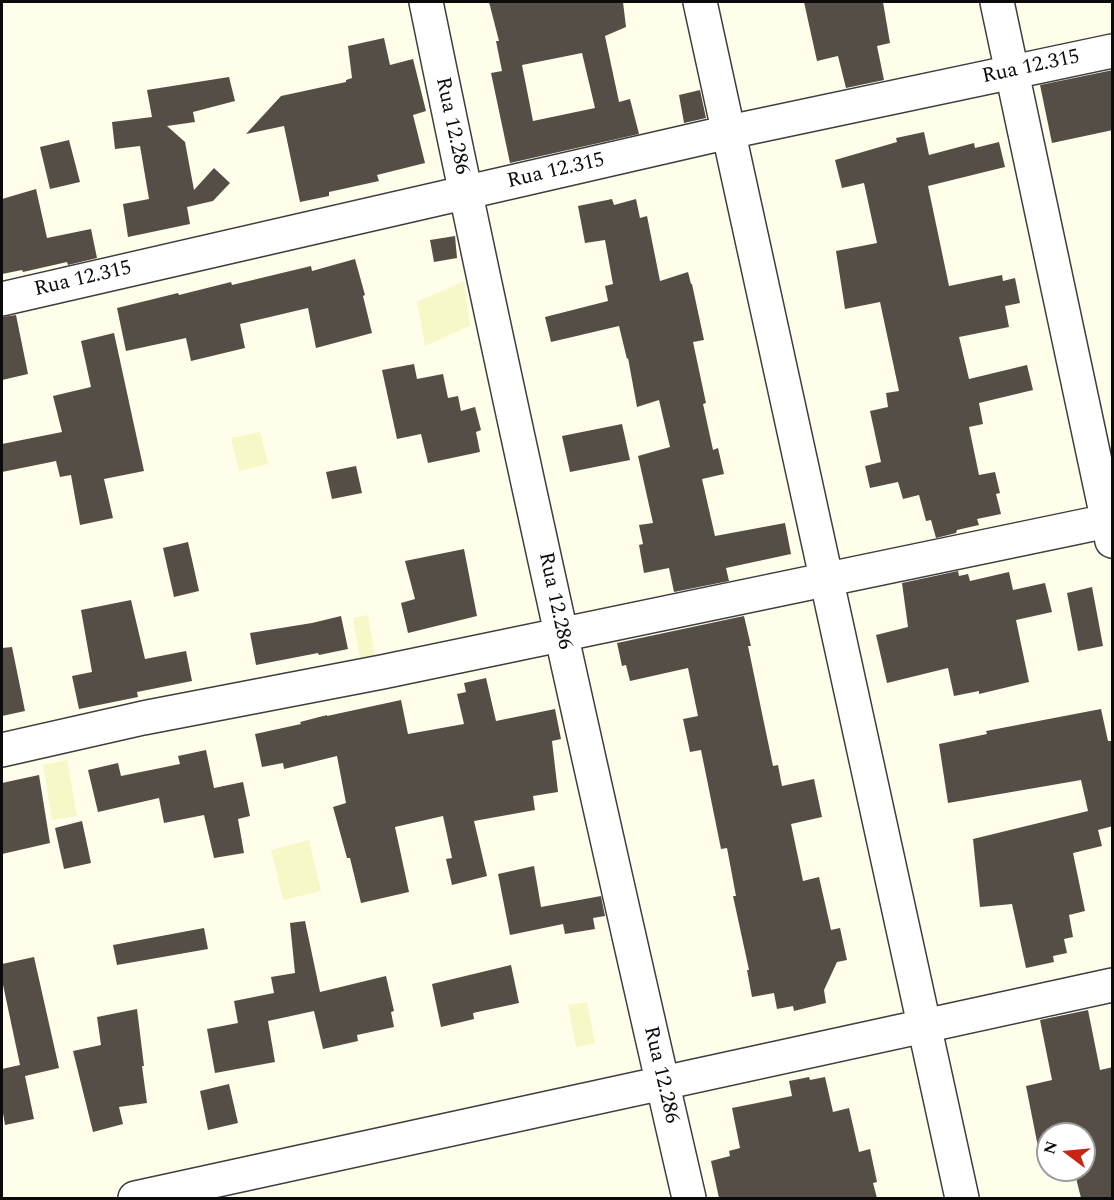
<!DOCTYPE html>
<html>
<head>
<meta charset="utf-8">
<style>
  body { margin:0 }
  #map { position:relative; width:1114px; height:1200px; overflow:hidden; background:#fffeea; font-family:Spectral,serif }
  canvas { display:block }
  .frame { position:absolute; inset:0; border:3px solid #0b0b0b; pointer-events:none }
  .north { position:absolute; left:1036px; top:1122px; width:60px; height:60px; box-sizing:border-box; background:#fff; border:2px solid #9d9d9d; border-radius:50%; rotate:286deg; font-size:16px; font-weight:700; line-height:24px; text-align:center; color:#0b0b0b }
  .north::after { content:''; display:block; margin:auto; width:21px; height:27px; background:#c92516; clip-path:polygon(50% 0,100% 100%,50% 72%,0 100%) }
</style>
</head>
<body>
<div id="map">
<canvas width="1114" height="1200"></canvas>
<div class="frame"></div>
<div class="north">N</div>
</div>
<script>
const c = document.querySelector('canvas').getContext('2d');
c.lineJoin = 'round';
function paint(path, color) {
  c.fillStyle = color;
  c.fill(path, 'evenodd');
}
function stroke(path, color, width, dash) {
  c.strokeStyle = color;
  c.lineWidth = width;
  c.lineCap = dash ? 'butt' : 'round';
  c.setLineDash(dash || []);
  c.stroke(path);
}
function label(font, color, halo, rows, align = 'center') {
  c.font = font + ' Spectral,serif';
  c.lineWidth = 6;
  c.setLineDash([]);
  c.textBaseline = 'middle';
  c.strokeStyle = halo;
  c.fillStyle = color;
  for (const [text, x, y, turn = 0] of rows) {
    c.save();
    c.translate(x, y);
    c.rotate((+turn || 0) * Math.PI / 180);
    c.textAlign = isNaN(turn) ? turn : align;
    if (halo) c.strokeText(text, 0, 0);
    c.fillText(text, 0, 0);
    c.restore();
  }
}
const farmland = new Path2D(`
  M 464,281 L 470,326 L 425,346 L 417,302 Z
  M 260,432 L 268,464 L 239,471 L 231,438 Z
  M 368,615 L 375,657 L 360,659 L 353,618 Z
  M 67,760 L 77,816 L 52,820 L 43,765 Z
  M 309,840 L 321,891 L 283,900 L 271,850 Z
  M 587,1002 L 595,1043 L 576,1047 L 568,1005 Z`);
const building = new Path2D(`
  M 489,2 L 623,2 L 626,27 L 605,36 L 619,102 L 630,99 L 639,134 L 510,163 L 491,73 L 502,71 L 496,41 L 499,41 ZM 582,53 L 595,108 L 533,121 L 522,65 Z
  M 804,2 L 883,2 L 890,43 L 877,46 L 884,80 L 846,88 L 838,56 L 817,61 Z
  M 384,38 L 390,65 L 413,59 L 426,111 L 413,115 L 425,163 L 377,175 L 379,181 L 329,192 L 329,196 L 300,202 L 284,126 L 246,134 L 281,96 L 346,82 L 346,80 L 352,78 L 348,46 Z
  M 1113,70 L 1113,130 L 1052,143 L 1040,85 Z
  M 229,77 L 235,101 L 193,112 L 195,122 L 167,126 L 185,142 L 194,190 L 214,168 L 230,183 L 213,201 L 187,207 L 190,224 L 128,237 L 123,204 L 149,199 L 140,146 L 115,149 L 112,122 L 152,117 L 147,90 Z
  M 700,90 L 706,118 L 684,123 L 679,95 Z
  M 924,132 L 929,155 L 974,143 L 975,148 L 999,142 L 1005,167 L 928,186 L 949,286 L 1002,275 L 1003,281 L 1015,278 L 1020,303 L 1005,306 L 1009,327 L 959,337 L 969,379 L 1027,365 L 1033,390 L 979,403 L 983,424 L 969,427 L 979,475 L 995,472 L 1000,493 L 996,494 L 1001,514 L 977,519 L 979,525 L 957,530 L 956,533 L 936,538 L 931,520 L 926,521 L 919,495 L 903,499 L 898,482 L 870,488 L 865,466 L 881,462 L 870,411 L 888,407 L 886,393 L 899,391 L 880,302 L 845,309 L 836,251 L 877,243 L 864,183 L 842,188 L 835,160 L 897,142 L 896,138 Z
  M 69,140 L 80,182 L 50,189 L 40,147 Z
  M 36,189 L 47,238 L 91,229 L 97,258 L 68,265 L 67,262 L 23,272 L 22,270 L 2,274 L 2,199 Z
  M 612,199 L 614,205 L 636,199 L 640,218 L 647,216 L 660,281 L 688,272 L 691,284 L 692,284 L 704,340 L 693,342 L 706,403 L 703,404 L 713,450 L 718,448 L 724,474 L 702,479 L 715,536 L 785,523 L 791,554 L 726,568 L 729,581 L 674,592 L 669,568 L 644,573 L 639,545 L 643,544 L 639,525 L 653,523 L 638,456 L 670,447 L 659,400 L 637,407 L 628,358 L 627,359 L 619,326 L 551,342 L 545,317 L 608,301 L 605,286 L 613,284 L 605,240 L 585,243 L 578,206 Z
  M 455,236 L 457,258 L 434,262 L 430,240 Z
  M 355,259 L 365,295 L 363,296 L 372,333 L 316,348 L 308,308 L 240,324 L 245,348 L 191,361 L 186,338 L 126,351 L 117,308 L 178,293 L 179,295 L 231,282 L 232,285 L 311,266 L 312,271 Z
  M 16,315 L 28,374 L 2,380 L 2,317 Z
  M 114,333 L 144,471 L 104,479 L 113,518 L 80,525 L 71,475 L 60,477 L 56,461 L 2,472 L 2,444 L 62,432 L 53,396 L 91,387 L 81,341 Z
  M 414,364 L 417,379 L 443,374 L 448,398 L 458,396 L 461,411 L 475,407 L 481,430 L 476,432 L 480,452 L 428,463 L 421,434 L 397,439 L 382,370 Z
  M 622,424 L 630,460 L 570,472 L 562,436 Z
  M 356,466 L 362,493 L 332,499 L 326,472 Z
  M 188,542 L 199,591 L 174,597 L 163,548 Z
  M 464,549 L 477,616 L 408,633 L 401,603 L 415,599 L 405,561 Z
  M 958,571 L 959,576 L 968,574 L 970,581 L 1009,572 L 1013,590 L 1045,583 L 1052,612 L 1016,620 L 1029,682 L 979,694 L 979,691 L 954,696 L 948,668 L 887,683 L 876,635 L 908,627 L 902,583 Z
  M 1092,587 L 1103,646 L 1078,651 L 1067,593 Z
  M 131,600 L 145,659 L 186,651 L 192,681 L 137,692 L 138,697 L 79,709 L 72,676 L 92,672 L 81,610 Z
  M 341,616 L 348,649 L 319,655 L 318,653 L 256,665 L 250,633 L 312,623 Z
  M 744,616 L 751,646 L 748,646 L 773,766 L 778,765 L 782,786 L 814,779 L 822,817 L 791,824 L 803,881 L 819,877 L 831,930 L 840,928 L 847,960 L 837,962 L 824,990 L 826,1003 L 794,1011 L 793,1006 L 777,1009 L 774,993 L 752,997 L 747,970 L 749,970 L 733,896 L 736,896 L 727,848 L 721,849 L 701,750 L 690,752 L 683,719 L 698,716 L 688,668 L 630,681 L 626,665 L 622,666 L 617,643 Z
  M 12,647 L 25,711 L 2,716 L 2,648 Z
  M 486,678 L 496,721 L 555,709 L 561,739 L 552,741 L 558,792 L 533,796 L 535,810 L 474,821 L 487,876 L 452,885 L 446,859 L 452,858 L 443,816 L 395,827 L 409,892 L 361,903 L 350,858 L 347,858 L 333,807 L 346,803 L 337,756 L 284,769 L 283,763 L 262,767 L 255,734 L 301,724 L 300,722 L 327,715 L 327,716 L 401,700 L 408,734 L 464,724 L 457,694 L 466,692 L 464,683 Z
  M 1101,709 L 1108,741 L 1113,741 L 1113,826 L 1098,830 L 1102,846 L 1073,853 L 1085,911 L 1069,915 L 1073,937 L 1064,939 L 1067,953 L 1053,956 L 1054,962 L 1026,968 L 1012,904 L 980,907 L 973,839 L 1088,811 L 1081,780 L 948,803 L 939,744 L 987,734 L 986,731 Z
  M 206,750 L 214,788 L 243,782 L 250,816 L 238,819 L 244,853 L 214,858 L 204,815 L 164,823 L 159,798 L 98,812 L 88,770 L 118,763 L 121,776 L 180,764 L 178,756 Z
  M 39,775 L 50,843 L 2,854 L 2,783 Z
  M 82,821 L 91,863 L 64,869 L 55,828 Z
  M 534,866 L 541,907 L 601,896 L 605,916 L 593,918 L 595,929 L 565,934 L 563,924 L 510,935 L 498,874 Z
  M 305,921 L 320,992 L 386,976 L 394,1011 L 391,1012 L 394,1027 L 357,1035 L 358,1041 L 323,1049 L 314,1011 L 268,1021 L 275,1062 L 215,1073 L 207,1029 L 238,1023 L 234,1001 L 274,993 L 271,977 L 295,973 L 290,923 Z
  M 204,928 L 208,949 L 117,965 L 113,945 Z
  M 34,957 L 59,1068 L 25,1076 L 34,1119 L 5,1125 L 2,1107 L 2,1069 L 20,1065 L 2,980 L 2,964 Z
  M 511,965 L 519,1003 L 473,1013 L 474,1019 L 441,1027 L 432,984 Z
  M 137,1009 L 144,1066 L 142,1066 L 147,1103 L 119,1107 L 123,1124 L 93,1132 L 73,1051 L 101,1045 L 97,1017 Z
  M 1088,1010 L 1100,1070 L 1113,1067 L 1113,1198 L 1081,1198 L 1074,1170 L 1084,1170 L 1084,1134 L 1048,1134 L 1048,1145 L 1038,1147 L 1026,1086 L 1052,1080 L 1040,1020 Z
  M 809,1077 L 810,1080 L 825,1077 L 833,1112 L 849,1108 L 859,1152 L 870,1149 L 877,1182 L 873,1183 L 877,1198 L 719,1198 L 711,1161 L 730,1156 L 729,1151 L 740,1148 L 732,1108 L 792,1096 L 789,1081 Z
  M 229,1084 L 238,1123 L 208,1130 L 200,1091 Z`);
const minor = new Path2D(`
  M 426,2 C 508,402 597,800 689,1198
  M 700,2 L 962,1198
  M 997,2 L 1112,541
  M 2,299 L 729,132 L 1112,51
  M 2,750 L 143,718 L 382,672 L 1112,520
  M 135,1198 L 1112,985`);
const streetNames = [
  ["Rua 12.315",1031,68,-12],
  ["Rua 12.286",451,126,78],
  ["Rua 12.315",556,172,-13],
  ["Rua 12.315",83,280,-13],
  ["Rua 12.286",554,601,78],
  ["Rua 12.286",660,1075,77]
];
paint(farmland, '#f6f8c7');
paint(building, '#554e47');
stroke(minor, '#3e3e3e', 36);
stroke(minor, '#fff', 33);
label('21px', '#0b0b0b', '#fff', streetNames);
</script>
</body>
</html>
